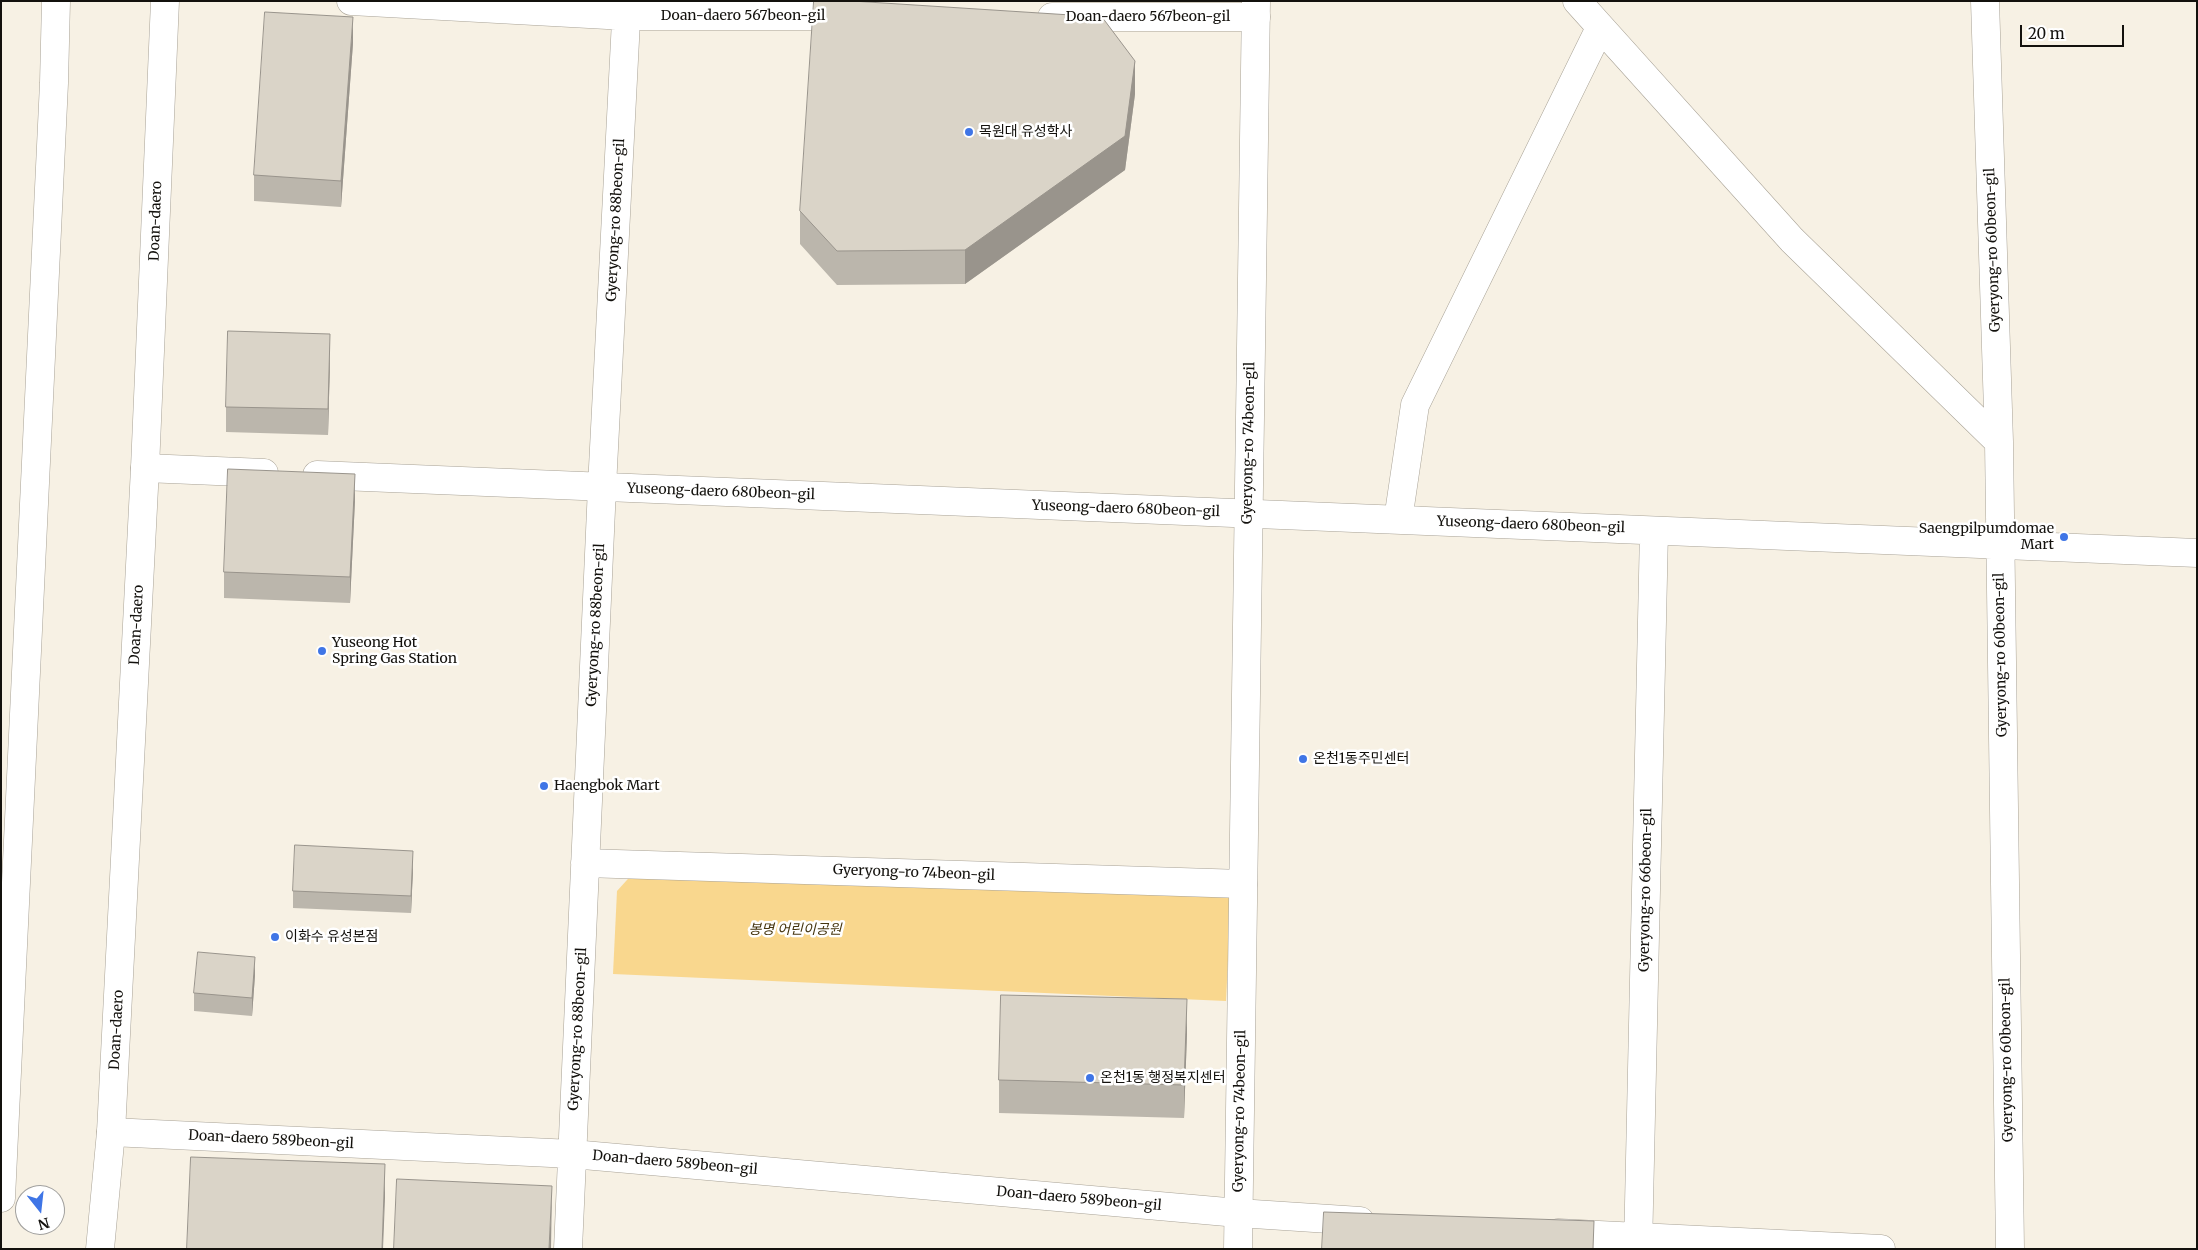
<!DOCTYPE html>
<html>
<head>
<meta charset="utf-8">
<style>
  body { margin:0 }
  #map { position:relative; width:2198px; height:1250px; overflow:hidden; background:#f7f1e4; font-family:Merriweather,serif }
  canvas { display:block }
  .frame { position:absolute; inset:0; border:2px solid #13110d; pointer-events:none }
  .north { position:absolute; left:15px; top:1185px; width:50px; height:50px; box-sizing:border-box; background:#fff; border:1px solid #a1a09e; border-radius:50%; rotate:164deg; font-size:14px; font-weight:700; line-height:20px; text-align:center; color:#13110d }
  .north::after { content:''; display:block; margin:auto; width:18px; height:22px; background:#3f75e6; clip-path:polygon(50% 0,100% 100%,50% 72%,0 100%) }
  .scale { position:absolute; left:2020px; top:25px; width:104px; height:22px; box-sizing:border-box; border:2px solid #13110d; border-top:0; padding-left:6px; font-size:15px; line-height:18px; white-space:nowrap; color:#13110d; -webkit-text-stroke:4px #fff; paint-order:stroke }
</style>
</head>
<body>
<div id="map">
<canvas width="2198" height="1250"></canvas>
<div class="frame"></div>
<div class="north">N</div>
<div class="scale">20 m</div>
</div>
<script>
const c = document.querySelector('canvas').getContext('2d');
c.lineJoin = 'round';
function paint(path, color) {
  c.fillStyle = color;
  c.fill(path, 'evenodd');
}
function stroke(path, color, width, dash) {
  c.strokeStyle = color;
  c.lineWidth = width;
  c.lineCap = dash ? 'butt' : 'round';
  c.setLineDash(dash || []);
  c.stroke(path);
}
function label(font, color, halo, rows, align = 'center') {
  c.font = font + ' Merriweather,"Noto Sans KR",serif';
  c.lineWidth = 5;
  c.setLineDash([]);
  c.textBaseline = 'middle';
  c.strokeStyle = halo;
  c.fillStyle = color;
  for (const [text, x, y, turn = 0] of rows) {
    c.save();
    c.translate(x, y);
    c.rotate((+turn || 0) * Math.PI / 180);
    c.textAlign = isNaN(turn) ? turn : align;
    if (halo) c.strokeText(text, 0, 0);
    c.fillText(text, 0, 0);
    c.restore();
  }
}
const green = new Path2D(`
  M 636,870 L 1231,897 L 1226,1001 L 613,974 L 617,891 Z`);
const minor = new Path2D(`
  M 351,1 L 626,16 L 851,16
  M 1577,1 L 1792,240 L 1999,442
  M 1985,1 L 1999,442 L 2010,1249
  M 1052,17 L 1256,17
  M 145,468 L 264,473
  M 317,475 L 2197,553
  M 1398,520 L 1415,405 L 1600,28
  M 585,863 L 1243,884
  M 111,1132 L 572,1154 L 1238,1213 L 1360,1221
  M 1558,1233 L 1881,1249
  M 568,1249 L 602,487 L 627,1
  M 1638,1249 L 1654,531`);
const tertiary = new Path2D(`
  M 1238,1249 L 1256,1`);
const secondary = new Path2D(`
  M 1,1198 L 54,83 L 56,1
  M 100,1249 L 111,1132 L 145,468 L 165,1`);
const wall = new Path2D(`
  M 353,43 L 341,207 L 254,201 L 254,175 Z
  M 1135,94 L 1125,170 L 965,284 L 837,285 L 800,244 L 800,211 Z
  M 330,360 L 328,435 L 226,432 L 226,407 Z
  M 355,500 L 350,603 L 224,598 L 224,572 Z
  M 413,869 L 411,913 L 293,908 L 293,891 Z
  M 255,975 L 252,1016 L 194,1011 L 194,993 Z
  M 1187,1033 L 1184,1118 L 999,1113 L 999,1080 Z`);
const shadedWall = new Path2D(`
  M 353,17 L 353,43 L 341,207 L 341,181 Z
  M 1135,61 L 1135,94 L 1125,170 L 965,284 L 965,250 Z
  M 330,334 L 330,360 L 328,435 L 328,409 Z
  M 355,474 L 355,500 L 350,603 L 350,577 Z
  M 413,851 L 413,869 L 411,913 L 411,896 Z
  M 255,957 L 255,975 L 252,1016 L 252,998 Z
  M 1187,999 L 1187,1033 L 1184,1118 L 1184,1085 Z
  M 385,1164 L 385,1198 L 383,1249 L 382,1249 Z
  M 552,1186 L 551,1249 L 549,1249 Z`);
const building = new Path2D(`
  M 814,1 L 852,1 L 1102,17 L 1135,61 L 1125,136 L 965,250 L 837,251 L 800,211 Z
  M 265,12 L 353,17 L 341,181 L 254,175 Z
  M 228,331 L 330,334 L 328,409 L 226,407 Z
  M 228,469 L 355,474 L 350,577 L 224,572 Z
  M 295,845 L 413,851 L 411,896 L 293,891 Z
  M 198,952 L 255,957 L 252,998 L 194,993 Z
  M 1001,995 L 1187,999 L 1184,1085 L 999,1080 Z
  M 191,1157 L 385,1164 L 382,1249 L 187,1249 Z
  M 397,1179 L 552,1186 L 549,1249 L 394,1249 Z
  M 1324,1212 L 1594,1221 L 1593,1249 L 1322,1249 Z`);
const markers = [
  [969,132,5,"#3f75e6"],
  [2064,537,5,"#3f75e6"],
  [322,651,5,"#3f75e6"],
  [1303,759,5,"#3f75e6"],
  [544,786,5,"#3f75e6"],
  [275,937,5,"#3f75e6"],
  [1090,1078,5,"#3f75e6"]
];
const streetNames = [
  ["Doan-daero 567beon-gil",743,16],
  ["Doan-daero 567beon-gil",1148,17],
  ["Gyeryong-ro 88beon-gil",616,220,-87],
  ["Doan-daero",156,221,-88],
  ["Gyeryong-ro 60beon-gil",1993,250,-92],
  ["Gyeryong-ro 74beon-gil",1249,443,-89],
  ["Yuseong-daero 680beon-gil",721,492,2],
  ["Yuseong-daero 680beon-gil",1126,509,2],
  ["Yuseong-daero 680beon-gil",1531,525,2],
  ["Doan-daero",137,625,-87],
  ["Gyeryong-ro 88beon-gil",596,625,-87],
  ["Gyeryong-ro 60beon-gil",2001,655,-91],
  ["Gyeryong-ro 74beon-gil",914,873,2],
  ["Gyeryong-ro 66beon-gil",1646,890,-89],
  ["Gyeryong-ro 88beon-gil",578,1029,-87],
  ["Doan-daero",117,1030,-87],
  ["Gyeryong-ro 60beon-gil",2007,1060,-91],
  ["Gyeryong-ro 74beon-gil",1240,1111,-89],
  ["Doan-daero 589beon-gil",271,1140,3],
  ["Doan-daero 589beon-gil",675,1163,5],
  ["Doan-daero 589beon-gil",1079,1199,5]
];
const poiNames = [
  ["목원대 유성학사",979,132],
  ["Saengpilpumdomae",2054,529,"right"],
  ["Mart",2054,545,"right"],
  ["Yuseong Hot",332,643],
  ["Spring Gas Station",332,659],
  ["온천1동주민센터",1313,759],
  ["Haengbok Mart",554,786],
  ["이화수 유성본점",285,937],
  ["온천1동 행정복지센터",1100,1078]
];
const parkNames = [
  ["봉명 어린이공원",795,930]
];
paint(green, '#f9d78e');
stroke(minor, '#a8a296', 29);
stroke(tertiary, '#a8a296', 29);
stroke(secondary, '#a8a296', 29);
stroke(minor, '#fff', 28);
stroke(tertiary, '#fff', 28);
stroke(secondary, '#fff', 28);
paint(wall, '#bbb6ac');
paint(shadedWall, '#99948c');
paint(building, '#dad4c8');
stroke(building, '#99948c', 1);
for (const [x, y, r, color] of markers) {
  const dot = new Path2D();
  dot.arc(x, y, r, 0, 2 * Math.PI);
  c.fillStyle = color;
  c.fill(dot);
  stroke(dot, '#fff', 2);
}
label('14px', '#13110d', '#fff', streetNames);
label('14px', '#13110d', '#fff', poiNames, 'left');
label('italic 14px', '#45350f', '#fff', parkNames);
</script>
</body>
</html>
